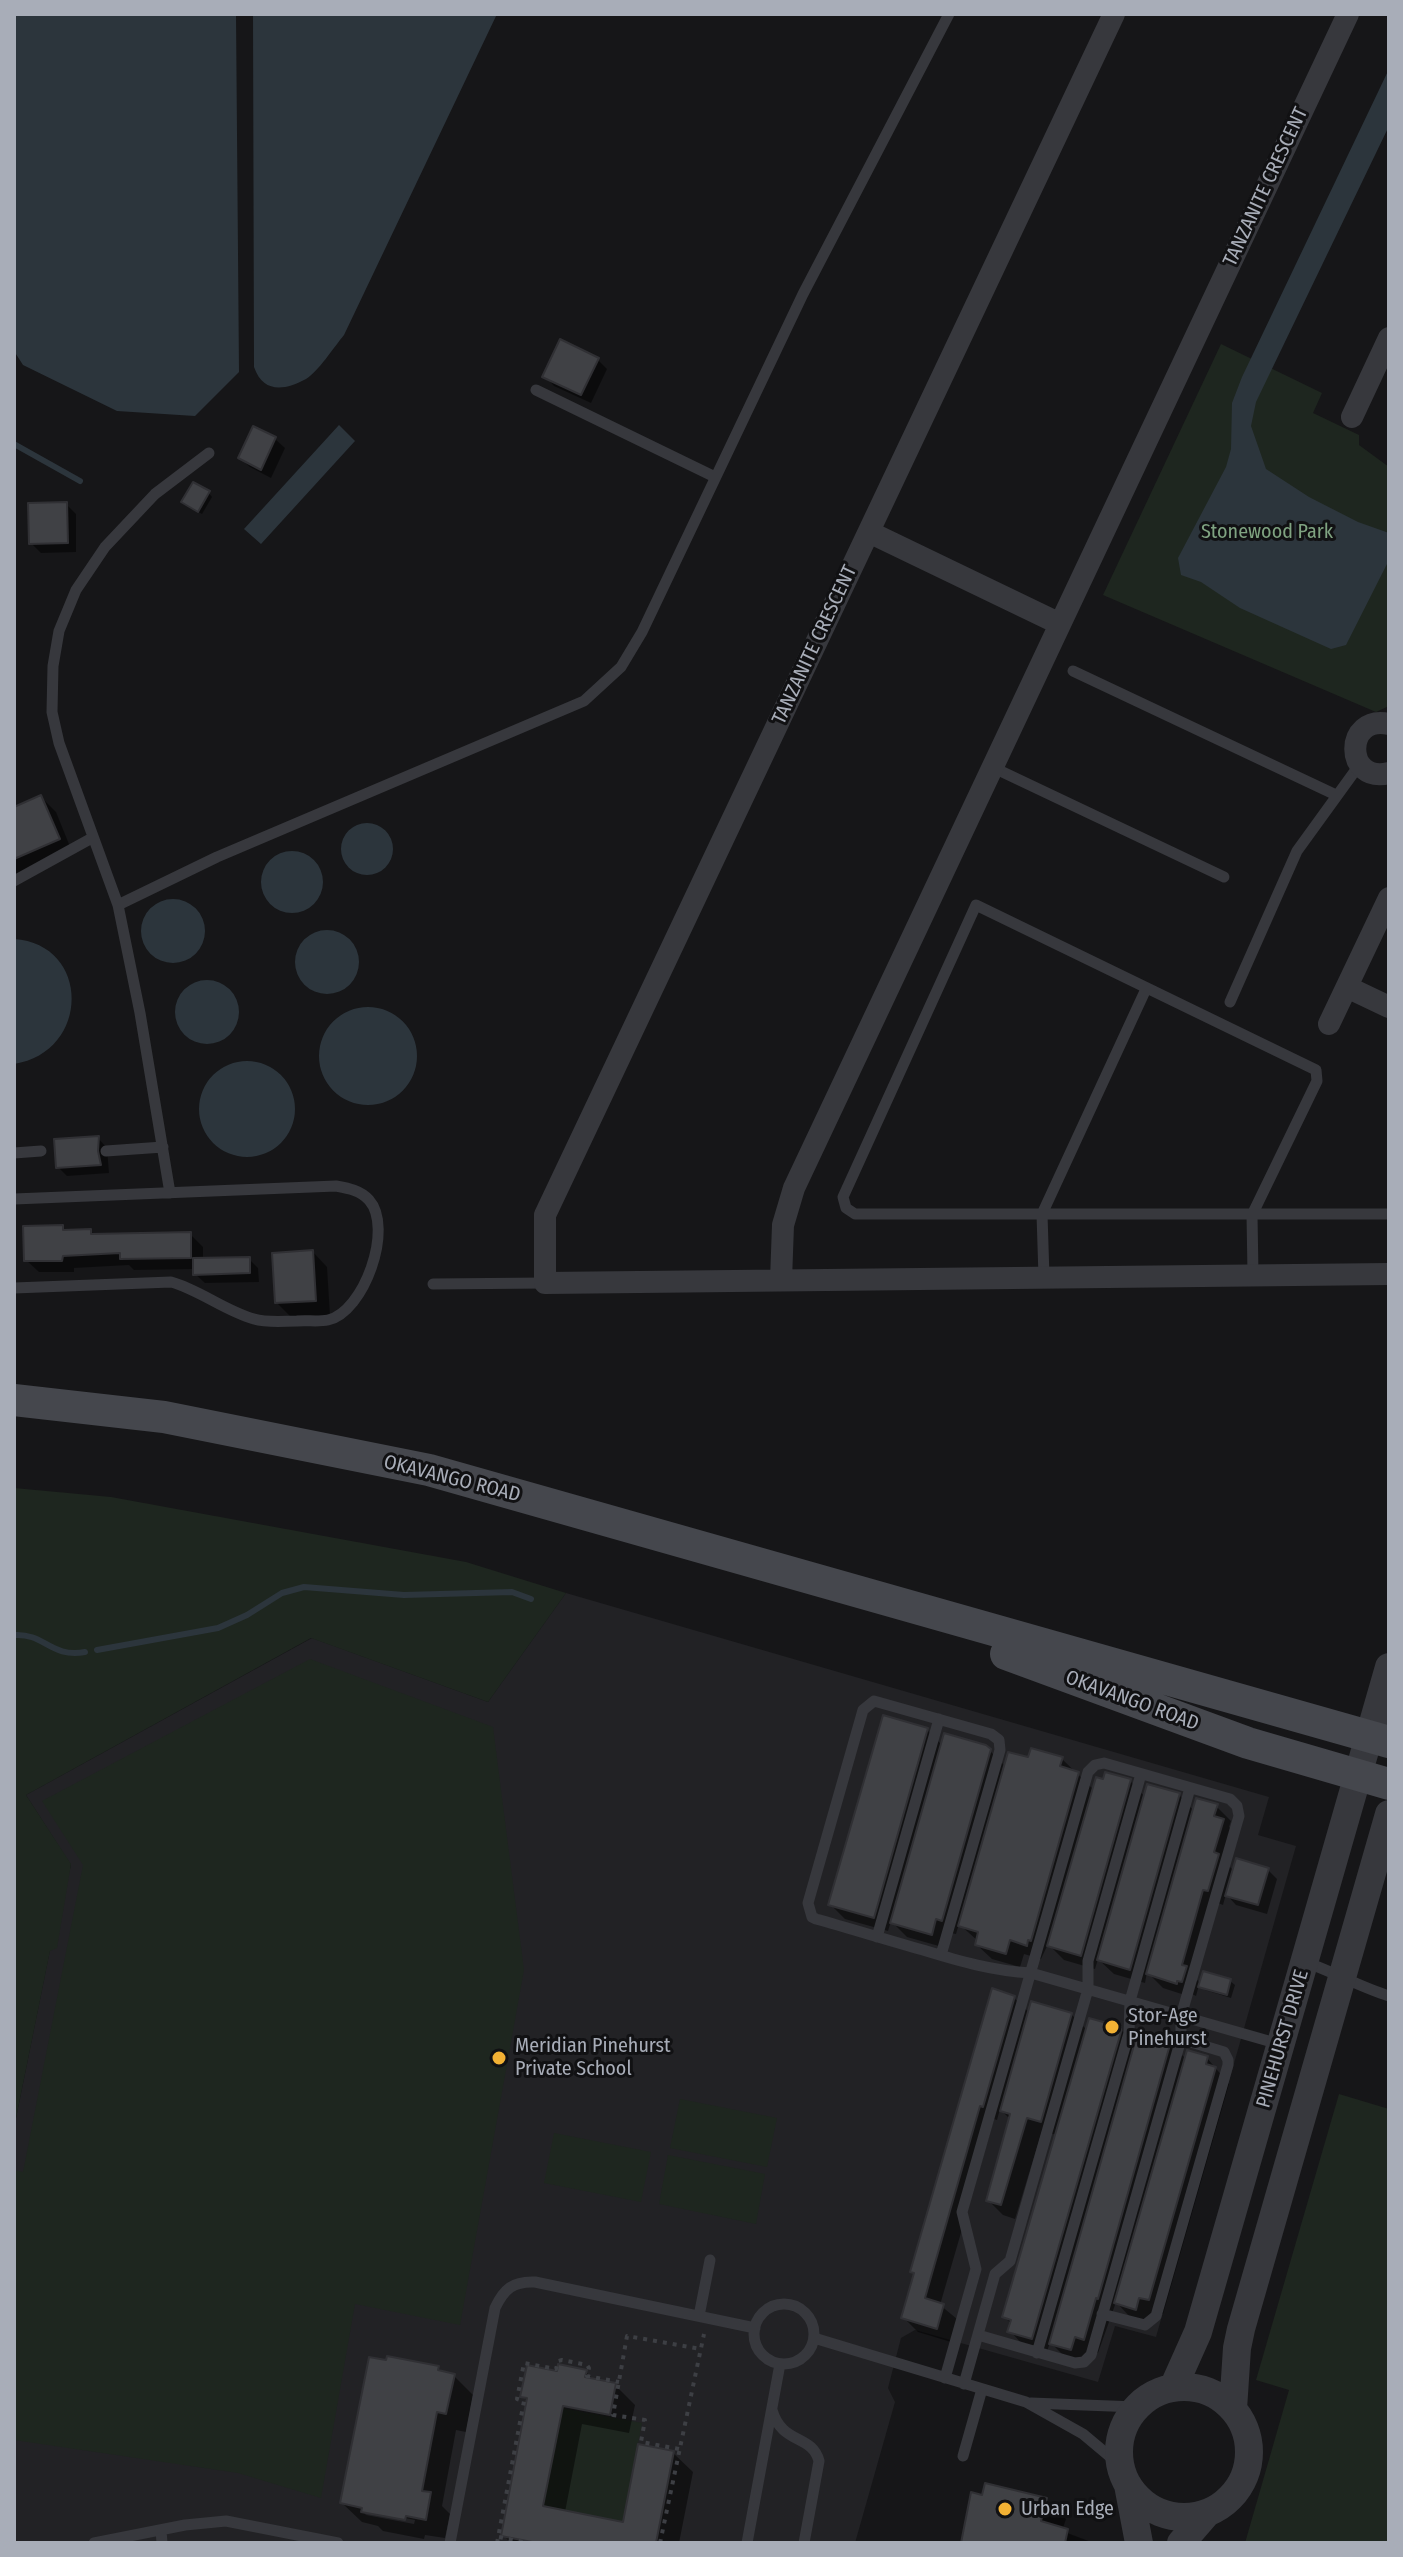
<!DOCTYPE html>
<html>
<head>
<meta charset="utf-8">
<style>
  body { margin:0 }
  #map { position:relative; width:1403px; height:2557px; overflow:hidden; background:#161618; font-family:"Fira Sans Condensed",sans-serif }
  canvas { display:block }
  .frame { position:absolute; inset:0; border:16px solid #a8adb8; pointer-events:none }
</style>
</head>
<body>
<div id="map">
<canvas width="1403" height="2557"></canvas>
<div class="frame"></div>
</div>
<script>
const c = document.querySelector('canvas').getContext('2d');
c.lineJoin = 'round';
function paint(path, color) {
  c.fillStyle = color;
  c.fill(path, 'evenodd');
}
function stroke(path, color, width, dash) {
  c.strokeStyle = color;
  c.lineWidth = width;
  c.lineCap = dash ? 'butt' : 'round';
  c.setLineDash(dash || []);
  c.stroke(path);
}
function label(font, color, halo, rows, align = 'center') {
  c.font = font + ' "Fira Sans Condensed",sans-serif';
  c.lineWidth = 6;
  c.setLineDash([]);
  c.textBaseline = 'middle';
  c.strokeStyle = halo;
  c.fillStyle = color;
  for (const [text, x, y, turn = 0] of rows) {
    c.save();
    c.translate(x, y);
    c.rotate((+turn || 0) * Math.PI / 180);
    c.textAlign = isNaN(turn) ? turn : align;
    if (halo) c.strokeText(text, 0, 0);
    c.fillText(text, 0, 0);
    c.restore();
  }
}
const built = new Path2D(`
  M 566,1593 L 1269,1797 L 1258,1835 L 1296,1846 L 1156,2337 L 1115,2326 L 1098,2382 L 915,2330 L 901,2338 L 888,2388 L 895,2402 L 855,2543 L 14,2543 L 14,2128 L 50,1950 L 71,1865 L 26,1795 L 312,1638 L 488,1702 Z`);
const green = new Path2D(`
  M 1221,344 L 1322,393 L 1313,413 L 1359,435 L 1359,445 L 1389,467 L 1389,657 L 1387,662 L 1389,663 L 1389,706 L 1376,712 L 1103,595 Z
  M 14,1488 L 111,1497 L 466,1562 L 566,1593 L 488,1702 L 311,1638 L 26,1795 L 71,1864 L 57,1948 L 50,1951 L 14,2128 Z
  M 310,1659 L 493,1727 L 524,1970 L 460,2325 L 355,2304 L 321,2498 L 238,2473 L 14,2440 L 14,2170 L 23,2172 L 83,1865 L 42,1801 Z
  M 1339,2094 L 1389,2109 L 1389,2543 L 1245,2543 L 1289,2390 L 1256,2380 Z
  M 680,2099 L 777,2118 L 767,2167 L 670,2148 Z
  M 554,2133 L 651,2152 L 641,2202 L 544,2183 Z
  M 668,2155 L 765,2174 L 756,2224 L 659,2204 Z
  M 562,2408 L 642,2423 L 623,2522 L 543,2506 Z`);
const water = new Path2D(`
  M 14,14 L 236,14 L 239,372 L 195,416 L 117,411 L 23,365 L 14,351 Z
  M 253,14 L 497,14 L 344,335 C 334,347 318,372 306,379 C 284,391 263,393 254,367 Z
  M 1389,69 L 1389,126 L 1256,402 L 1251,426 L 1266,469 L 1309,497 L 1358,522 L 1389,533 L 1388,562 L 1346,645 L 1331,649 L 1240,608 L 1201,582 L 1181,575 L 1178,558 L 1226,467 L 1231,449 L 1232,403 L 1242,377 Z
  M 339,425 L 355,441 L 261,544 L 244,529 Z
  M341 849a26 26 0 1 1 52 0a26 26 0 1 1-52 0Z
  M261 882a31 31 0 1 1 62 0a31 31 0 1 1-62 0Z
  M141 931a32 32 0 1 1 64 0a32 32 0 1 1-64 0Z
  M295 962a32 32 0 1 1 64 0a32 32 0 1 1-64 0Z
  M 14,939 C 91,944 91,1052 14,1064 Z
  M175 1012a32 32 0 1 1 64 0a32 32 0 1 1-64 0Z
  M319 1056a49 49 0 1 1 98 0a49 49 0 1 1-98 0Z
  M199 1109a48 48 0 1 1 96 0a48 48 0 1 1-96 0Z`);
const shadow = new Path2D(`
  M 598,360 L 607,369 L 591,403 L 554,386 L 545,376 Z
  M 254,428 L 275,439 L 285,448 L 271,478 L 250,467 L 240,458 Z
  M 208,492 L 212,497 L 202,514 L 188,506 Z
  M 66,504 L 76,514 L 76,552 L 41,553 L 31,543 Z
  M 41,797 L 56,812 L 73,854 L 14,879 L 14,809 Z
  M 98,1138 L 107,1148 L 109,1173 L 67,1176 L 58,1167 Z
  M 62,1227 L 67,1232 L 91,1231 L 95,1236 L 190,1234 L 203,1247 L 203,1260 L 249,1259 L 258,1268 L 259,1282 L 205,1283 L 195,1274 L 195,1269 L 134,1270 L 129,1265 L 74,1268 L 74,1272 L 39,1272 L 26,1260 Z
  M 313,1252 L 327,1267 L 330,1315 L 291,1317 L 277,1303 Z
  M 927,1730 L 942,1745 L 990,1751 L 1006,1767 L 1030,1760 L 1062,1759 L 1094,1790 L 1130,1781 L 1145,1797 L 1179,1795 L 1194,1811 L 1216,1806 L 1231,1821 L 1229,1827 L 1237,1835 L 1229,1866 L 1234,1871 L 1267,1869 L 1277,1879 L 1267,1914 L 1236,1905 L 1226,1894 L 1223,1905 L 1218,1903 L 1196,1979 L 1201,1984 L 1230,1981 L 1235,1985 L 1231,1998 L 1205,1990 L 1199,1985 L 1196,1996 L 1192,1994 L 1191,1997 L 1163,1988 L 1147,1972 L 1145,1983 L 1114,1974 L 1098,1959 L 1095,1969 L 1064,1960 L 1048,1944 L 1041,1959 L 1024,1954 L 1020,1967 L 992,1959 L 977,1945 L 978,1941 L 959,1924 L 956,1934 L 951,1933 L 946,1948 L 907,1937 L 891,1921 L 888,1931 L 845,1919 L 830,1904 Z
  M 1014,1998 L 1030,2013 L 1071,2014 L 1087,2030 L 1120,2029 L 1136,2045 L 1139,2033 L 1170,2043 L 1186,2059 L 1207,2058 L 1229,2084 L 1163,2314 L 1154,2311 L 1151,2323 L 1131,2318 L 1116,2302 L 1098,2353 L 1089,2351 L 1086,2363 L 1066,2358 L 1050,2342 L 1047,2352 L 1024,2346 L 1010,2331 L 1012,2324 L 1004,2317 L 1057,2135 L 1042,2131 L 1015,2219 L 1003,2215 L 988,2200 L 1011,2120 L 1000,2109 L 997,2120 L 994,2119 L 940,2305 L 957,2319 L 951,2342 L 918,2332 L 904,2318 L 916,2275 L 912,2272 Z
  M 438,2368 L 444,2374 L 454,2376 L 473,2395 L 466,2432 L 456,2430 L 442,2506 L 450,2514 L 445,2538 L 425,2535 L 424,2539 L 383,2531 L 378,2526 L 362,2522 L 342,2503 ZM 361,2509 L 415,2520 L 414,2524 L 366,2515 Z
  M 586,2372 L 595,2381 L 615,2385 L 635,2405 L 629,2433 L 582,2424 L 565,2512 L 625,2524 L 673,2453 L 693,2472 L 679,2543 L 511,2543 L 503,2535 L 528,2402 L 523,2396 L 559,2373 Z
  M 1046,2500 L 1066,2519 L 1062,2531 L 1094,2543 L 963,2543 Z`);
const stream = new Path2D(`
  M 14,444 L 80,481
  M 14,1635 C 45,1633 50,1658 85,1652
  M 97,1650 L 218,1628 L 247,1615 L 282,1593 L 304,1587 L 404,1595 L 512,1592 L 531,1599`);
const building = new Path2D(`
  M 560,339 L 599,358 L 581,395 L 542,377 Z
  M 253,426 L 276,437 L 261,470 L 238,458 Z
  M 193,482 L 210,491 L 198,512 L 181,502 Z
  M 67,502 L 68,543 L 29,544 L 28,503 Z
  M 41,795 L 60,839 L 14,859 L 14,807 Z
  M 99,1136 L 98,1151 L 101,1165 L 56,1168 L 54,1139 Z
  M 63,1225 L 63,1230 L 91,1229 L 91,1234 L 191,1232 L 191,1258 L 120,1259 L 120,1253 L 63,1256 L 62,1261 L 24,1261 L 23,1226 Z
  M 313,1250 L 316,1301 L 275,1303 L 272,1253 Z
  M 250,1257 L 250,1273 L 193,1275 L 193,1258 Z
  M 883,1715 L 928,1728 L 874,1918 L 828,1905 Z
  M 944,1733 L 986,1745 L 991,1749 L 942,1921 L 936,1919 L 932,1935 L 890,1923 Z
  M 1031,1748 L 1063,1757 L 1060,1766 L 1079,1772 L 1031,1941 L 1028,1940 L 1027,1946 L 1010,1940 L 1006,1954 L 975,1945 L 978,1932 L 958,1926 L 1008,1752 L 1028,1757 Z
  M 1105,1772 L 1131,1779 L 1081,1956 L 1047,1946 L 1096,1777 L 1103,1779 Z
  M 1147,1784 L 1180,1793 L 1130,1970 L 1097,1960 Z
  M 1196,1798 L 1218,1804 L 1214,1816 L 1224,1819 L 1214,1852 L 1219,1854 L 1208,1891 L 1203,1890 L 1182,1965 L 1187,1966 L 1182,1982 L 1177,1981 L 1177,1984 L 1146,1974 Z
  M 1236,1858 L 1269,1868 L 1258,1905 L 1225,1896 Z
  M 1203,1971 L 1231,1979 L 1227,1995 L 1198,1987 Z
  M 992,1988 L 1015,1996 L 983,2107 L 980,2106 L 925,2298 L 944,2304 L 937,2329 L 901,2318 L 914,2273 L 910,2272 Z
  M 1031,2001 L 1072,2013 L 1041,2122 L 1027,2118 L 1001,2205 L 986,2201 L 1010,2114 L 1000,2111 Z
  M 1089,2018 L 1121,2027 L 1121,2032 L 1032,2339 L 1007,2332 L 1011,2320 L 1002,2317 Z
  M 1138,2031 L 1171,2041 L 1098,2299 L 1096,2298 L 1084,2340 L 1075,2337 L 1071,2350 L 1049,2344 Z
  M 1187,2050 L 1208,2056 L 1206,2064 L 1216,2067 L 1149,2300 L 1139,2298 L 1136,2310 L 1114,2303 Z
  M 387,2356 L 439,2366 L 438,2370 L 455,2374 L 446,2414 L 437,2412 L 422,2491 L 431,2492 L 426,2520 L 406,2516 L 405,2520 L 361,2512 L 362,2508 L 340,2503 L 369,2357 L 386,2360 Z
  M 558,2364 L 587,2370 L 585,2377 L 616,2383 L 610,2415 L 563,2406 L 543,2506 L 623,2522 L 638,2444 L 674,2451 L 656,2543 L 537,2543 L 501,2536 L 527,2398 L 520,2397 L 527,2365 L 557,2371 Z
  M 985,2483 L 1047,2498 L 1041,2521 L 1068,2529 L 1065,2543 L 961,2543 L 971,2492 L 982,2495 Z`);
const path = new Path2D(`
  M 679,2449 L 641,2442 L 645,2420 L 613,2415 L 627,2336 L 701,2349
  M 499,2537 L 528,2543
  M 497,2543 L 524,2401 L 517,2399 L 524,2363 L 556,2369 L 558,2361 L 562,2360 L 587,2365 L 589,2368 L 587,2376 L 619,2382
  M 660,2543 L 704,2334`);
const service = new Path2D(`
  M 536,390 L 715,477
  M 1073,671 L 1336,795
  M 992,767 L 1224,877
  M 14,881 L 92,838
  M 118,905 L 217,857 L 584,701 L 621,667 L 642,632 L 803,294 L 949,14
  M 1230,1002 L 1297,851 L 1360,764
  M 106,1151 L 163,1147
  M 14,1153 L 41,1151
  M 170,1193 L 140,1013 L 118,905 L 59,743 L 52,712 L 53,666 L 59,631 L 76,590 L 105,547 L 155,494 L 209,453
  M 14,1199 L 336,1186 C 347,1188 360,1190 369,1200 C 394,1228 364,1312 328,1320 C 318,1322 307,1320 297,1321 C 283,1321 268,1323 254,1319 C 225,1311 200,1290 171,1282 L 14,1288
  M 1253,1274 L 1252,1215 L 1317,1081 L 1316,1070 L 976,905 L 843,1197 L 846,1208 L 855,1214 L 1389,1214
  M 1044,1277 L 1042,1214 L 1146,989
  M 433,1284 L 545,1283
  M 877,1937 L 939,1719
  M 941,1955 L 1000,1750 L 999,1740 L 991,1734 L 874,1701 L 863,1710 L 808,1903 L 812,1917 L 816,1919 C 852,1929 887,1940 923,1950 C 959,1961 993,1971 1031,1973 L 1279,2044
  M 1305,1962 C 1334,1972 1360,1987 1389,1996
  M754 2334a30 30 0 1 1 60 0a30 30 0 1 1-60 0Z
  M 1102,2314 L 1145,2325 L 1156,2316 L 1228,2065 L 1228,2060 L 1224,2052 L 1181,2039
  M 699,2316 L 710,2260
  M 814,2338 L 1026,2402 L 1083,2434 L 1120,2465
  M 1037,2353 L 1129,2033 L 1130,2001 L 1190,1788
  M 945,2378 L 976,2269 L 962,2212 L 1088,1772 L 1095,1765 L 1104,1763 L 1230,1799 L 1237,1806 L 1239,1816 L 1181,2016 L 1181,2039 L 1091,2355 L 1084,2362 L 1075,2363 L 978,2335
  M 964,2384 L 995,2274 L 1010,2261 L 1088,1989 L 1088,1961 L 1141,1774
  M 1031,2403 L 1137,2407
  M 772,2410 C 782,2445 812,2434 819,2461 L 804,2543
  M 963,2456 L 982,2389
  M 161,2530 L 162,2543
  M 94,2543 L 185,2525 L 226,2521 L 338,2543
  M 450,2543 L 495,2308 C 504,2289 513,2281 535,2282 L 755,2328
  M 747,2543 L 780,2364`);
const minor = new Path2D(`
  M 1114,14 L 545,1215 L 545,1283 L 1389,1274
  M 1352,417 L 1389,338
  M 869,532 L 1060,624
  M 1389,724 C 1344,714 1344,784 1389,773
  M 1347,987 L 1389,1007
  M 1329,1024 L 1389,898
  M 781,1280 L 783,1225 L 794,1188 L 1348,14`);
const tertiary = new Path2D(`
  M1119 2452a65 65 0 1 1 130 0a65 65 0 1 1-130 0Z
  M 1173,2388 L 1198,2332 L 1389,1667
  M 1233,2409 L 1237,2348 L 1241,2329 L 1389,1814
  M 1128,2485 L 1139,2543
  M 1181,2543 L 1207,2513`);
const secondary = new Path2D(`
  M 14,1400 L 164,1417 L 429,1470 L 1389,1742
  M 1006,1654 L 1248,1743 L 1389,1784`);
const markers = [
  [1112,2027,8,"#f2b134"],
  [499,2058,8,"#f2b134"],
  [1005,2509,8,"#f2b134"]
];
const streetNames = [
  ["TANZANITE CRESCENT",1266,187,-65],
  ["TANZANITE CRESCENT",815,645,-65],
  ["OKAVANGO ROAD",452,1479,14],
  ["OKAVANGO ROAD",1132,1701,20],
  ["PINEHURST DRIVE",1283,2039,-74]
];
const parkNames = [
  ["Stonewood Park",1267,532]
];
const poiNames = [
  ["Stor-Age",1128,2016],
  ["Pinehurst",1128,2039],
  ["Meridian Pinehurst",515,2046],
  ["Private School",515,2069],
  ["Urban Edge",1021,2509]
];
paint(built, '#222225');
paint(green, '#1e261f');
paint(water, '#2c353c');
paint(shadow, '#0007');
stroke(stream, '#2c353c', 6);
paint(building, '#404145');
stroke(building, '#303034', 2);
stroke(path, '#3d3f44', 4, [4, 6]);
stroke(service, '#37383d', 11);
stroke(minor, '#37383d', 22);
stroke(tertiary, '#37383d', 28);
stroke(secondary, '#45474d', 32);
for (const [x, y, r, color] of markers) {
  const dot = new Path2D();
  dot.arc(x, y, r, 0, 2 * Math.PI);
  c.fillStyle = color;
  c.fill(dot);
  stroke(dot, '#111113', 3);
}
label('20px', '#a8adb8', '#111113', streetNames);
label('20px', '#7fa381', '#111113', parkNames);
label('20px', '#a8adb8', '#111113', poiNames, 'left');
</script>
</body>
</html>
